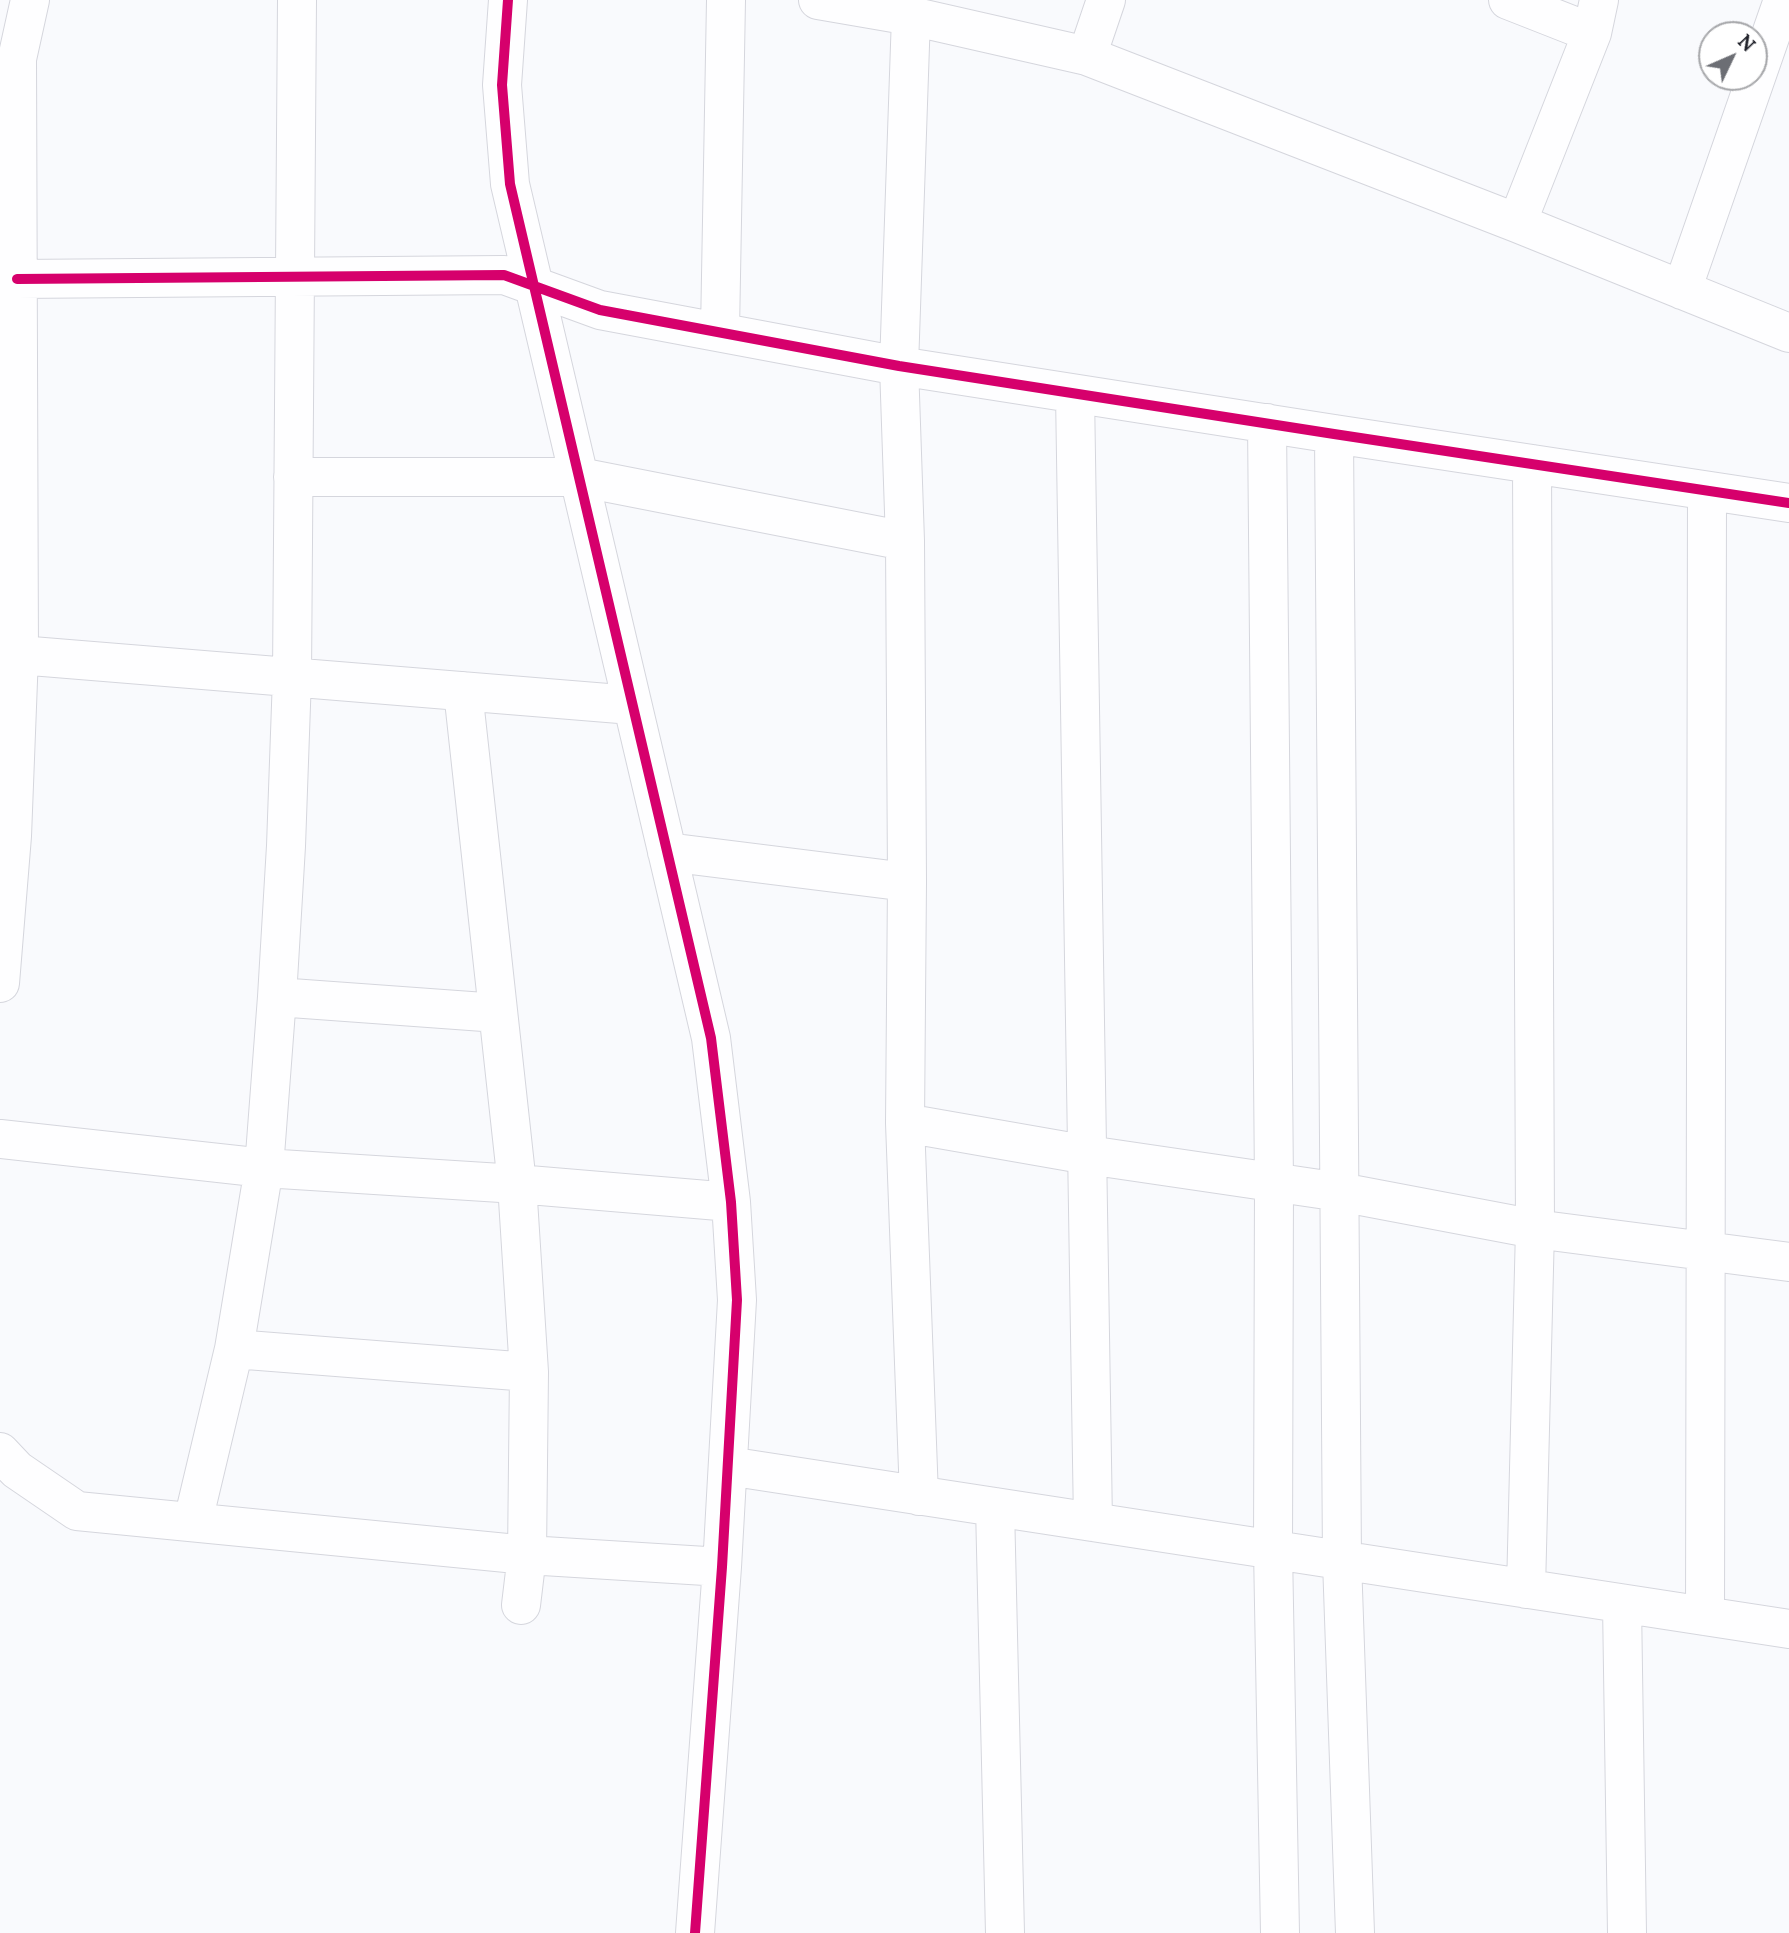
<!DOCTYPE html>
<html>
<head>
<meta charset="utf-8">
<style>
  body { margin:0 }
  #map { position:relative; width:1789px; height:1933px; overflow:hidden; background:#f9fafd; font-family:Lora,serif }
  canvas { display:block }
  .north { position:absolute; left:1698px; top:21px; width:70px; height:70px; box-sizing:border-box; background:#fff; border:2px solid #a6a7aa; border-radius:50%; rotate:46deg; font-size:19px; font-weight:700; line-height:28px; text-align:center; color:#20222a }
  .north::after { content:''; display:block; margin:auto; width:24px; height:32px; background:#6c6e74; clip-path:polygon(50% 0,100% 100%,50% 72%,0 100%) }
</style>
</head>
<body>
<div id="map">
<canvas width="1789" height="1933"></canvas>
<div class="north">N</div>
</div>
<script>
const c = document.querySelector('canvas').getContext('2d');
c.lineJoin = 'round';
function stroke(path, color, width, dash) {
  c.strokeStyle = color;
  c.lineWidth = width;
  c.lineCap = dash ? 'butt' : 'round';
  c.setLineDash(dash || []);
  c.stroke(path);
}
const street = new Path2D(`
  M 508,0 L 502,85 L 510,184 L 711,1038 L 731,1202 L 737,1300 L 722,1567 L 695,1933
  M 818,0 L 911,16 L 1087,56 L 1517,223 L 1789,333
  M 1508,0 L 1592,33
  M 911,16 L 899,366 L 905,541 L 907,882 L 905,1123 L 919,1496
  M 1087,56 L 1106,0
  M 1517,223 L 1592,33 L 1599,0
  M 17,279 L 504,275 L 600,310 L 899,366 L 1334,434 L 1789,503
  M 1682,290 L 1783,0
  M 720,331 L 726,0
  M 1075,394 L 1093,1522
  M 1267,423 L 1274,1183 L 1273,1550 L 1280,1933
  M 1334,434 L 1342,1561 L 1355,1933
  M 293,477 L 579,477 L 905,541
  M 19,655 L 632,705
  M 463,691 L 517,1184 L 529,1372 L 527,1555 L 521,1605
  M 667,852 L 907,882
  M 0,983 L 12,836 L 19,655 L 17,59 L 30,0
  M 277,997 L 498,1013
  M 905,1123 L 1088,1155 L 1340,1192 L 1535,1229 L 1789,1262
  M 0,1139 L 264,1168 L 517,1184 L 731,1202
  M 234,1349 L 529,1372
  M 0,1452 L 17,1470 L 77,1511 L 527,1555 L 722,1567
  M 728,1466 L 1789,1629
  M 995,1507 L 1005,1933
  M 193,1521 L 234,1349 L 264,1168 L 277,997 L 286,846 L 292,677 L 297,0
  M 1526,1589 L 1535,1229 L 1532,464
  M 1622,1604 L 1627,1933
  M 1705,1616 L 1707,491`);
const cycleway = new Path2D(`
  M 508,0 L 502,85 L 510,184 L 711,1038 L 731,1202 L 737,1300 L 722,1567 L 695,1933
  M 17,279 L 504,275 L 600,310 L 899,366 L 1334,434 L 1789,503`);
stroke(street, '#d5d6dd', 40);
stroke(street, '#fefeff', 38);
stroke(cycleway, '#d6006c', 10);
</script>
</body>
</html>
